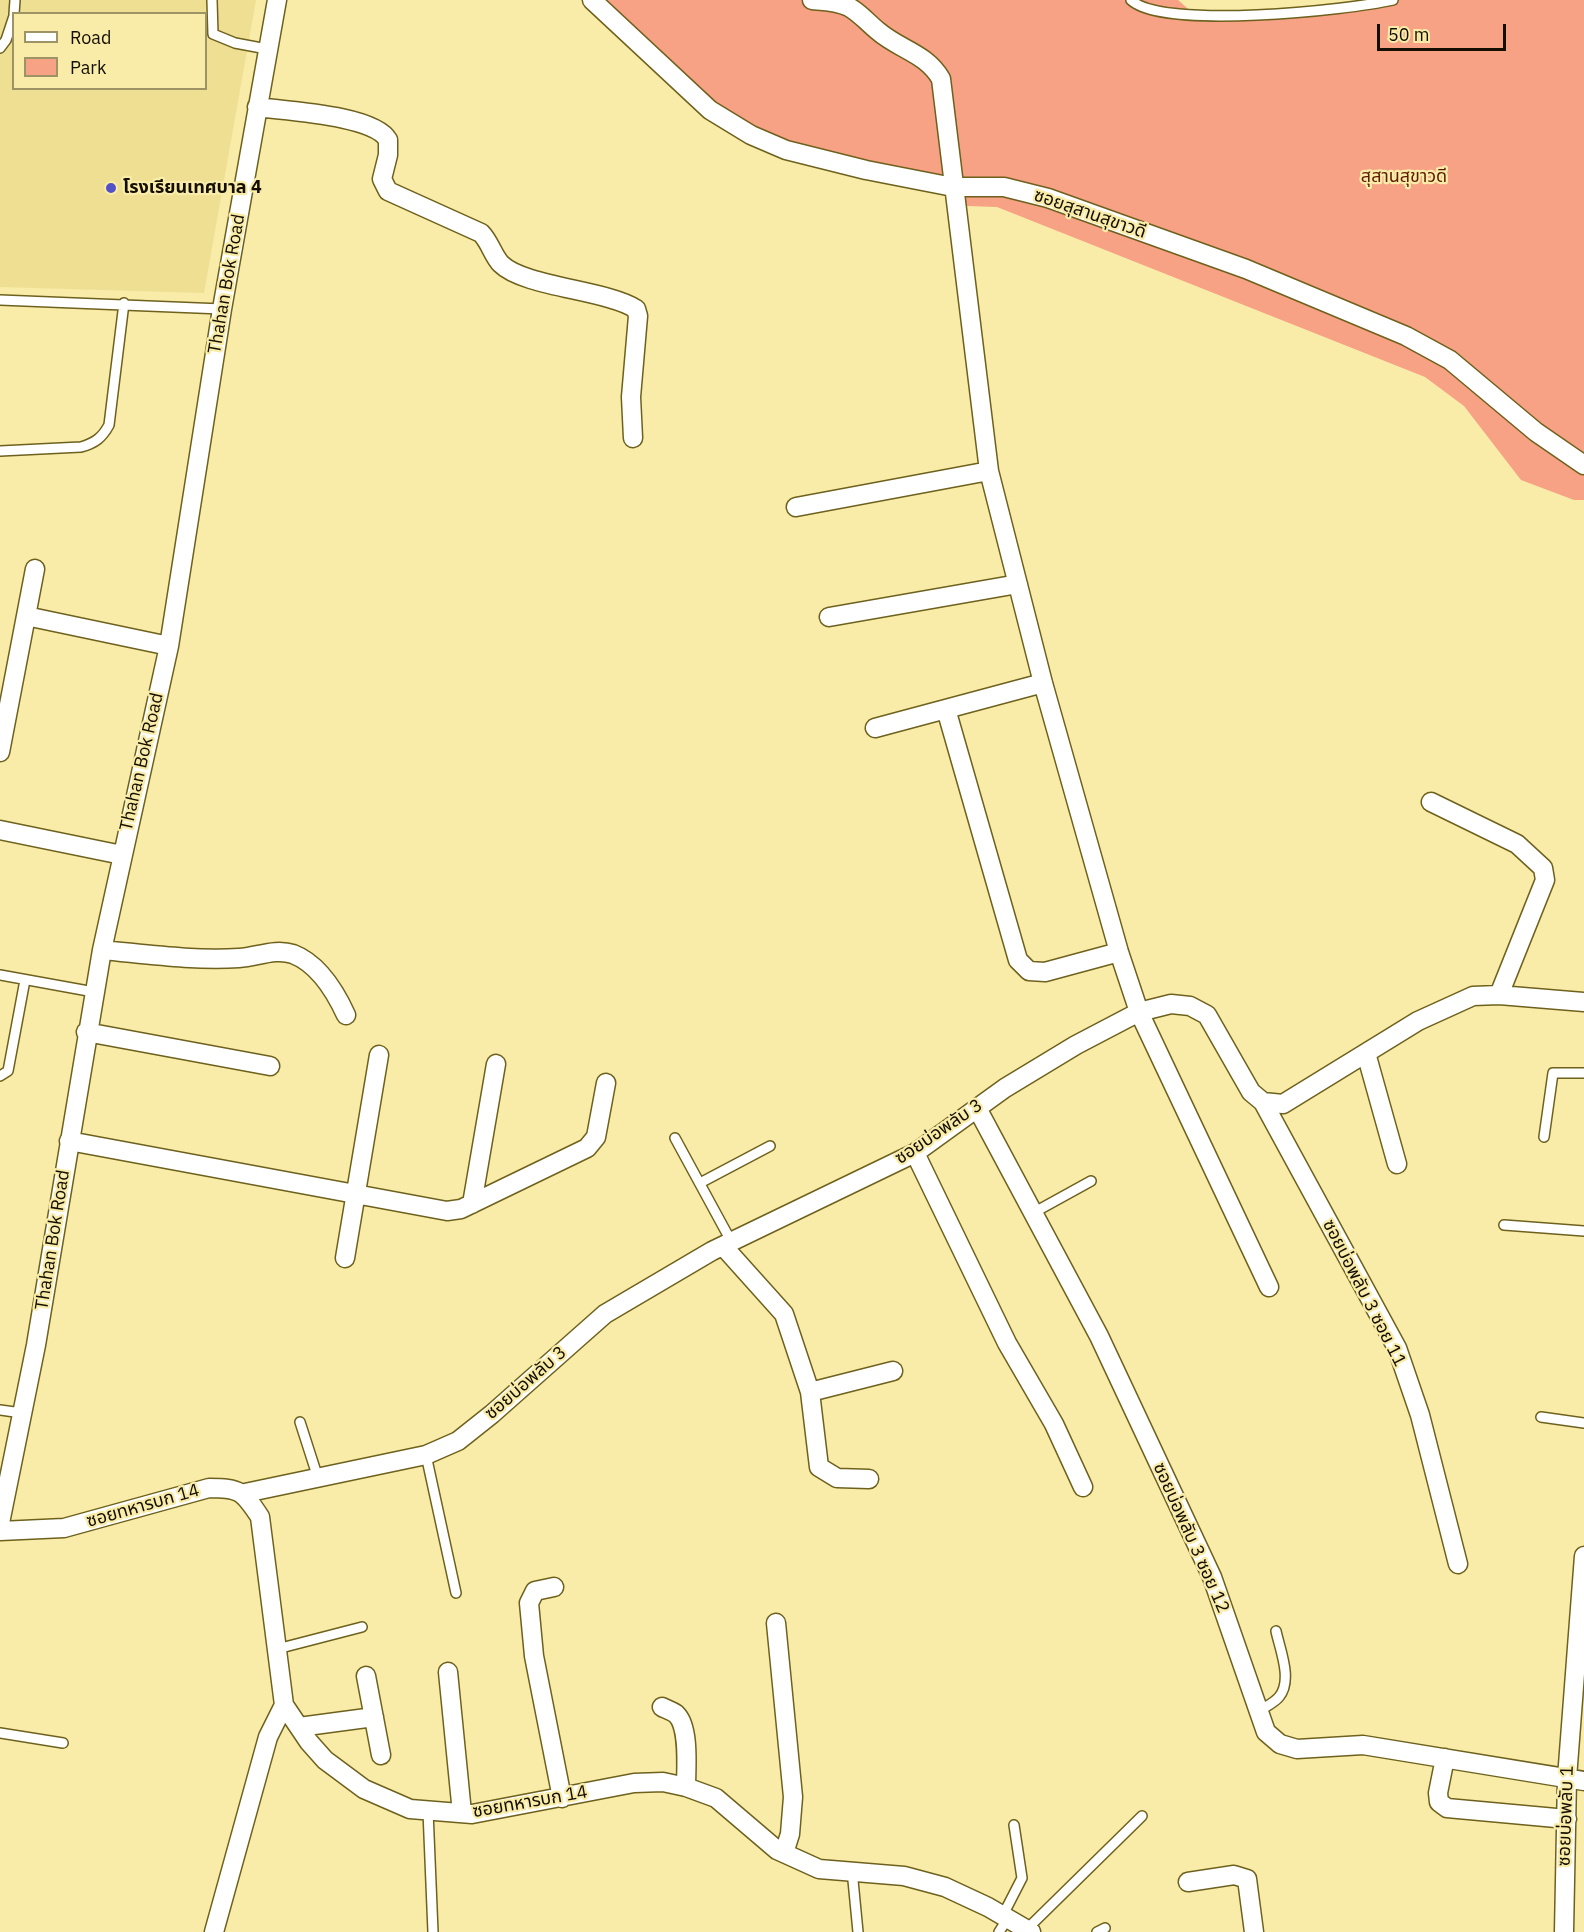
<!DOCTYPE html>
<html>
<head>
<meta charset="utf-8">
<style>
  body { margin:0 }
  #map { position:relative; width:1584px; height:1932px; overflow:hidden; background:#f9eca8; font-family:"IBM Plex Sans",sans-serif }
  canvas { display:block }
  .legend { position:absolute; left:12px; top:12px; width:195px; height:78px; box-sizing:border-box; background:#f9eca8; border:2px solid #9d9365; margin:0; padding:8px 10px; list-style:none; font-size:18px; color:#130e00 }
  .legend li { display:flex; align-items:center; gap:12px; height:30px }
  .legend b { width:30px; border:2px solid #9d9365 }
  .scale { position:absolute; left:1377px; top:24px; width:129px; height:27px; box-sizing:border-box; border:3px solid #130e00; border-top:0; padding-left:8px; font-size:18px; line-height:21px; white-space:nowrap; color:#130e00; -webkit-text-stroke:4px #f9eca8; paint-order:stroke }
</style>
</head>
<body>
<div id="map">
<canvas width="1584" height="1932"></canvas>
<ul class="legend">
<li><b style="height:8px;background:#fff"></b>Road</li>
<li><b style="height:16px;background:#f7a185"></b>Park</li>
</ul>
<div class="scale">50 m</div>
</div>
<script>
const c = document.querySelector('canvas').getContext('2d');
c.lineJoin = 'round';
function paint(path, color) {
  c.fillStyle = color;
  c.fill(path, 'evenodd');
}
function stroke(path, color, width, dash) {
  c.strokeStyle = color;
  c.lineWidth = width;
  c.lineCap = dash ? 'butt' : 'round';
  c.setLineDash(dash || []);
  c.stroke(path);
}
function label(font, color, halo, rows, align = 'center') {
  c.font = font + ' "IBM Plex Sans","Noto Sans Thai",sans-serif';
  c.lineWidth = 4.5;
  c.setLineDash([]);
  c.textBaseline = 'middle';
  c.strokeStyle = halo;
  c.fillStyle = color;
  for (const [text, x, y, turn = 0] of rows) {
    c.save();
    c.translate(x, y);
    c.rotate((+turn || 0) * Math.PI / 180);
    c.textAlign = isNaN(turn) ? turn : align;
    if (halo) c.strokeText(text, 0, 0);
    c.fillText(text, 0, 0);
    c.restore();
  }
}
const built = new Path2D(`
  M 0,0 L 256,0 L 204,293 L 0,287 ZM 14,14 L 206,14 L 206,88 L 14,88 Z`);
const green = new Path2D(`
  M 604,0 L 1178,0 L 1203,22 L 1323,14 L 1375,0 L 1584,0 L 1584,500 L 1574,500 L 1521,480 L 1464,406 L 1425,377 L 997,207 L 967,206 L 961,183 L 823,159 L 710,110 Z`);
const service = new Path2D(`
  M 212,0 L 213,34 L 235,43 L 267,49
  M 1131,0 C 1163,30 1348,10 1393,0
  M 14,14 L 15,0
  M 0,48 L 6,40 L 14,16
  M 0,300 L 222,309
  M 0,451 L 81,447 C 95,443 102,438 109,425 L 124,303
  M 0,975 L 94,992
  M 0,1076 L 8,1071 L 25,980
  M 1544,1137 L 1553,1073 L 1584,1073
  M 675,1138 L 731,1241
  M 700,1183 L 770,1146
  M 1033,1213 L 1091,1181
  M 1504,1225 L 1584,1231
  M 0,1410 L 22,1413
  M 1541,1417 L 1584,1423
  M 300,1422 L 318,1478
  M 426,1455 L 456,1593
  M 277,1649 L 362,1627
  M 1259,1711 C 1265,1707 1274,1703 1279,1697 C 1293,1680 1280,1650 1276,1631
  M 0,1733 L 63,1743
  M 428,1811 L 433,1932
  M 852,1870 L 858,1932
  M 1003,1915 L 1022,1878 L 1014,1825
  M 1027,1929 L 1142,1816
  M 999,1932 L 1008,1918
  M 1097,1932 L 1105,1928`);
const minor = new Path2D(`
  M 592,0 L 710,110 L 751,135 L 786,150 L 866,170 L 953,187 L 1004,187 L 1048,198 L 1246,269 L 1406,336 L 1450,360 L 1536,432 L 1584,465
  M 812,0 C 824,1 837,1 849,7 C 860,13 868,23 878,31 C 900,50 926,53 941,79 L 989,471 L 1043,683 L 1119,952 L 1139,1012 L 1269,1287
  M 257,107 C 285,111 374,115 388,140 L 388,155 L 382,179 L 388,191 L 481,233 C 490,242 493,256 501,264 C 524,287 607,290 636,309 L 638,316 L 631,397 L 633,438
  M 796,507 L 989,471
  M 26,616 L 169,646
  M 829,617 L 1018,584
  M 946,709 L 1018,960 L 1029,971 L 1045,972 L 1119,952
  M 875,728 L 1043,683
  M 0,752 L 35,569
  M 1431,802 L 1517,844 L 1543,868 L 1545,880 L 1499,995
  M 0,830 L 122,855
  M 102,950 C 146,954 194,961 239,958 C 257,957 275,948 293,954 C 319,964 335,991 346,1015
  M 86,1032 L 270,1066
  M 1366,1053 L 1397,1164
  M 1263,1102 L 1397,1348 L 1420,1415 L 1458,1564
  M 977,1108 L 1099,1336 L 1212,1577 L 1266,1732 L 1280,1744 L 1297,1749 L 1363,1745 L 1584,1781
  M 69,1141 L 447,1211 L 461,1209 L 587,1148 L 596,1137 L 606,1083
  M 915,1153 L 1007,1343 L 1054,1424 L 1083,1487
  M 472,1204 L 496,1064
  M 723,1246 L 784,1314 L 810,1392 L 819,1467 L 837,1478 L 869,1479
  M 345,1258 L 379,1055
  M 810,1392 L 893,1371
  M 245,1493 L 426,1455 L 458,1441 L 492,1414 L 605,1314 L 712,1251 L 915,1153 L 1005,1088 L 1076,1045 L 1139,1012 L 1171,1004 L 1190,1006 L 1207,1015 L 1251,1092 L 1263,1102 L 1283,1104 L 1418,1021 L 1473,996 L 1499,995 L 1584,1002
  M 0,1523 L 36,1345 L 102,950 L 169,646 L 222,309 L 277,0
  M 0,1531 L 64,1528 L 209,1488 C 240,1488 243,1491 260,1517 L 284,1705 L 309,1742 L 325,1760 L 364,1789 L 410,1809 L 472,1814 L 634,1783 L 663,1782 L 686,1787 L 716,1798 L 777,1850 L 819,1869 L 904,1876 L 945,1887 L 988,1907 L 1031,1932
  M 554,1587 L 535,1591 L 529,1603 L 534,1656 L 562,1798
  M 776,1623 L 793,1797 L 790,1834 L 784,1853
  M 448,1672 L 462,1813
  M 366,1676 L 381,1755
  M 662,1707 C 666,1709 672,1711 676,1714 C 690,1727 686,1769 686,1787
  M 299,1727 L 374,1717
  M 1445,1758 L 1438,1793 L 1439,1802 L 1447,1808 L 1567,1819
  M 1188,1882 L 1234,1875 L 1247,1879 L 1254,1932
  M 214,1932 L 268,1737 L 284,1705
  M 1564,1932 L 1567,1778 L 1584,1556`);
const markers = [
  [111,188,6,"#5451c8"]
];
const parkNames = [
  ["สุสานสุขาวดี",1404,177]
];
const poiNames = [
  ["โรงเรียนเทศบาล 4",123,188]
];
const streetNames = [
  ["ซอยสุสานสุขาวดี",1090,214,19],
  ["Thahan Bok Road",227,284,-80],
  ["Thahan Bok Road",142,762,-77],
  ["ซอยบ่อพลับ 3",939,1132,-34],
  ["Thahan Bok Road",53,1240,-81],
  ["ซอยบ่อพลับ 3 ซอย 11",1364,1293,63],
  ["ซอยบ่อพลับ 3",526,1383,-41],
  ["ซอยทหารบก 14",143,1506,-16],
  ["ซอยบ่อพลับ 3 ซอย 12",1191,1538,66],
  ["ซอยทหารบก 14",530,1802,-10],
  ["ซอยบ่อพลับ 1",1566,1816,-88]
];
paint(built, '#eedf93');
paint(green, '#f7a185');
stroke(service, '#6e611d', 12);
stroke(minor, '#6e611d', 21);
stroke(service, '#fff', 9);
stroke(minor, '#fff', 18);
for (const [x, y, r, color] of markers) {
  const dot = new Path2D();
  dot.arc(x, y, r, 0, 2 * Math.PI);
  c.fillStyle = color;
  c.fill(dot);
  stroke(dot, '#f9eca8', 2);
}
label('18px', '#5f1900', '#f9eca8', parkNames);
label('bold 18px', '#130e00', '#f9eca8', poiNames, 'left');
label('18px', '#130e00', '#f9eca8', streetNames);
</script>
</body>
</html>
